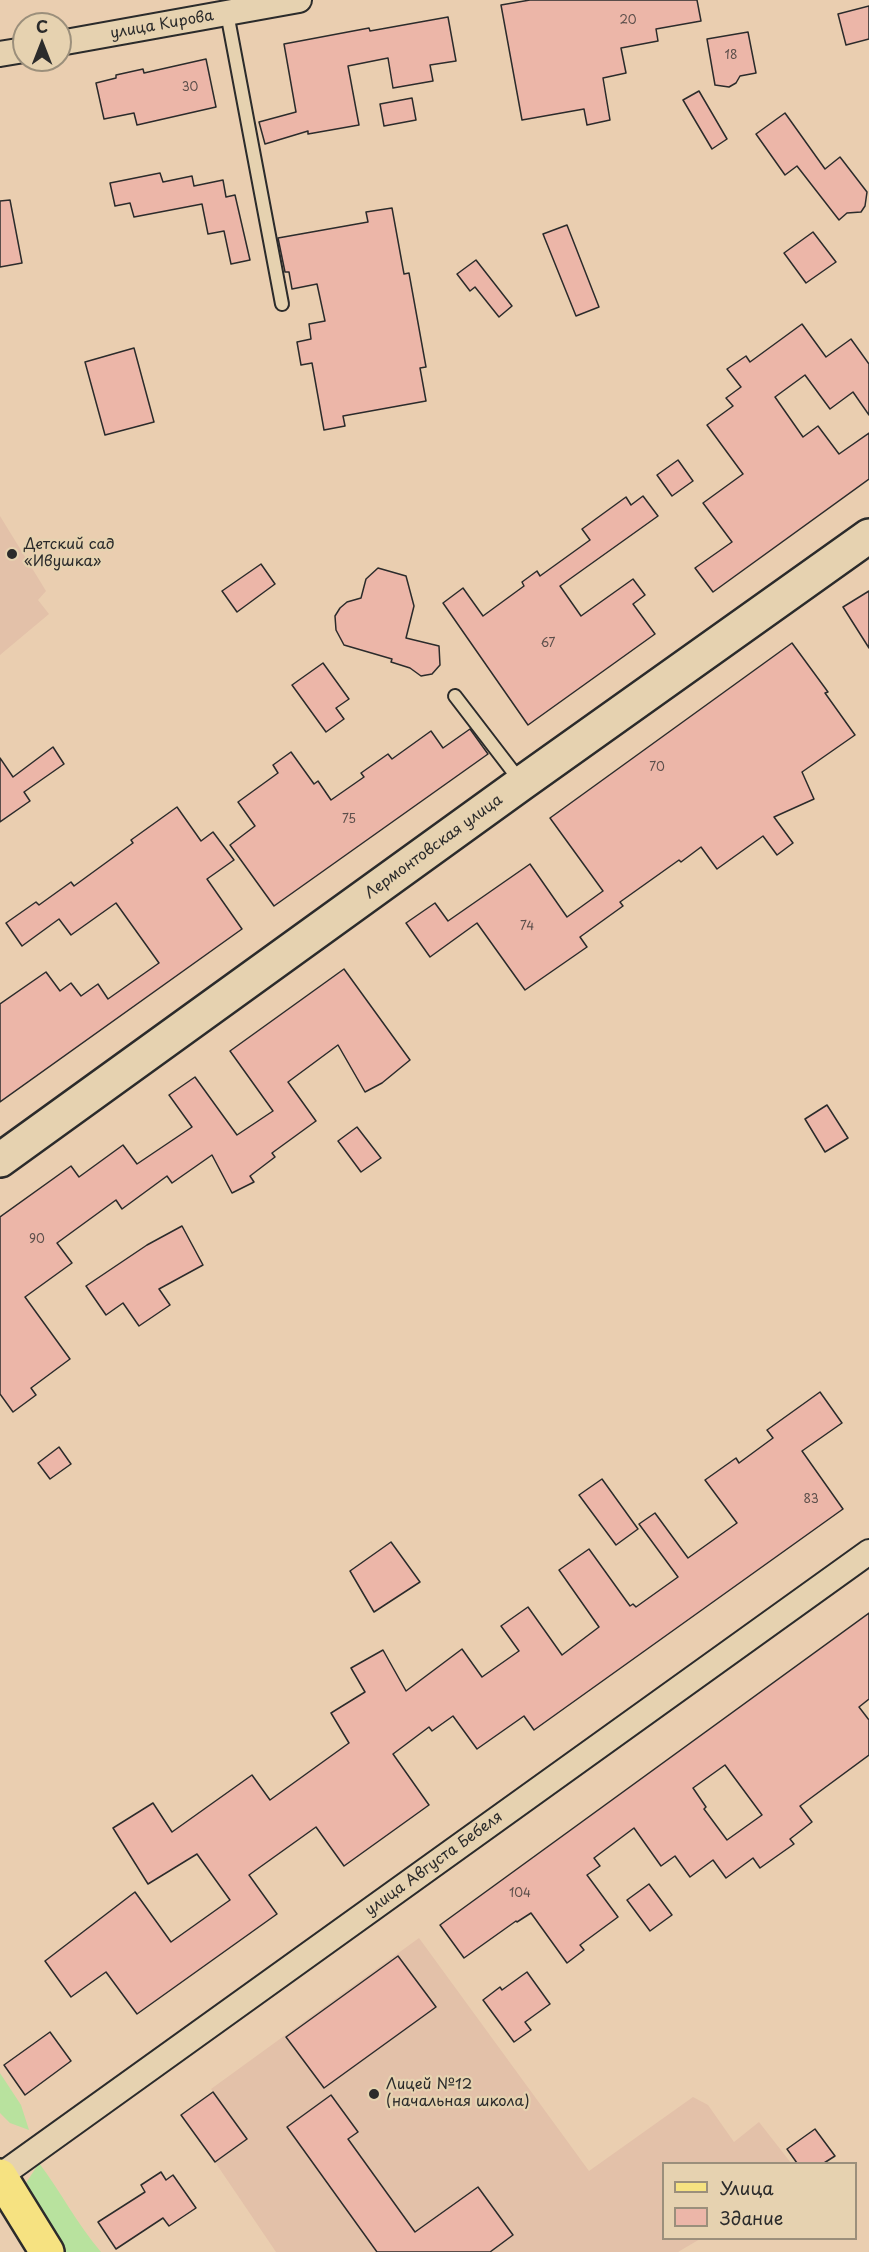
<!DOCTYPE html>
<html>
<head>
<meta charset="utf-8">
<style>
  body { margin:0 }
  #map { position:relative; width:869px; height:2252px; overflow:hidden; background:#eaceb0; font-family:"Playpen Sans",sans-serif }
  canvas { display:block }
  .legend { position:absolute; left:662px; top:2162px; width:195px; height:78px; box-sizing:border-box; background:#e6d2b0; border:2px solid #9b8f7b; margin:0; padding:8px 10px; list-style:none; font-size:18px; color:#2b2b2b }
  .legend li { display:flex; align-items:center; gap:12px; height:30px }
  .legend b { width:30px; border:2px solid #9b8f7b }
  .north { position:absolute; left:12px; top:12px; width:60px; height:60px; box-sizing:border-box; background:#e6d2b0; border:2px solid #9b8f7b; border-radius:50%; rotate:0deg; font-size:16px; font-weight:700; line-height:24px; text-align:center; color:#2b2b2b }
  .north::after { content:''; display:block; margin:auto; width:21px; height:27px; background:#2b2b2b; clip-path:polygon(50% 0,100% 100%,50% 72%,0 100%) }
</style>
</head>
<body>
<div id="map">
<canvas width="869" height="2252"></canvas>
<ul class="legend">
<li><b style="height:8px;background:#f6e281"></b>Улица</li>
<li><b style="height:16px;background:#ecb6a8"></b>Здание</li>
</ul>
<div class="north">С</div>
</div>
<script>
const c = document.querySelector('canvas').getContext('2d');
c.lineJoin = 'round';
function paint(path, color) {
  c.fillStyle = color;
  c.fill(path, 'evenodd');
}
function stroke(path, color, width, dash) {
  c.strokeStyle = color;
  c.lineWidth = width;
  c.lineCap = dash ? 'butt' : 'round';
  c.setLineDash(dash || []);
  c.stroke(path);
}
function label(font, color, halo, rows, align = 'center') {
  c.font = font + ' "Playpen Sans",sans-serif';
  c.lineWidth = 4.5;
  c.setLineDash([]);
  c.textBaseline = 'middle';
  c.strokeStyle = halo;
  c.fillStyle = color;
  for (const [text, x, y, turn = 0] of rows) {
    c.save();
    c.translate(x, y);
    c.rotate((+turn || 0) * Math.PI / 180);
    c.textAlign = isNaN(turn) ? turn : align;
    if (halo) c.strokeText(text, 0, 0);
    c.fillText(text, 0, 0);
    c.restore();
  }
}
const built = new Path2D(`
  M 0,516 L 46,591 L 38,600 L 49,614 L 0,655 Z
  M 419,1938 L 589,2171 L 693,2097 L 708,2105 L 734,2142 L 759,2122 L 791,2163 L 664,2164 L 664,2238 L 700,2239 L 678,2252 L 276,2252 L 215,2162 L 247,2139 L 211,2089 Z`);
const green = new Path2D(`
  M 0,2073 L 21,2105 L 29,2130 L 10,2123 L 0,2113 Z
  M 39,2163 C 61,2192 77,2224 101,2252 L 61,2252 L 26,2190 L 26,2183 Z`);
const building = new Path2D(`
  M 530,0 L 697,0 L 701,21 L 656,29 L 658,41 L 621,48 L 626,73 L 603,78 L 610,120 L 587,125 L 584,109 L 522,120 L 501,5 Z
  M 869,6 L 869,39 L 846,45 L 838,14 Z
  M 448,17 L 456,61 L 430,65 L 433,81 L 393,88 L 388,58 L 348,66 L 359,125 L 308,134 L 308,131 L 265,144 L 259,122 L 296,112 L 284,44 L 369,28 L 370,31 Z
  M 748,32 L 756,73 L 740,76 L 736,83 L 729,87 L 715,85 L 707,39 Z
  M 206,59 L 216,107 L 137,125 L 134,113 L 104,119 L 96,83 L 116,78 L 116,75 L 143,69 L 144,73 Z
  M 699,91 L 727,139 L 712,149 L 683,100 Z
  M 412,98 L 416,120 L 384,126 L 380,104 Z
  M 785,113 L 825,169 L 840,157 L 867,192 L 865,206 L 861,212 L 847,213 L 839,220 L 797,166 L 785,175 L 756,134 Z
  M 160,173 L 163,182 L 192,176 L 194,186 L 223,180 L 226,197 L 235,195 L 250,260 L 231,264 L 224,231 L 208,234 L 202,204 L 134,217 L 130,203 L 115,206 L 110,183 Z
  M 10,200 L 22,263 L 0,267 L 0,201 Z
  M 392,208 L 404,274 L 409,273 L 426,367 L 420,368 L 426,401 L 343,416 L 345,426 L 324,430 L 312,363 L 301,365 L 297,342 L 311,339 L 309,324 L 325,321 L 317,284 L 292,289 L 289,272 L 285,272 L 278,238 L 368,222 L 366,212 Z
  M 567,225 L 599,307 L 576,316 L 543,234 Z
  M 813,232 L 836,262 L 806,283 L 784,253 Z
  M 476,260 L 512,306 L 499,317 L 475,287 L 470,291 L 457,274 Z
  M 802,324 L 826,357 L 851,339 L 869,364 L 869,415 L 853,392 L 830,409 L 805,375 L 775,397 L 803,437 L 818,426 L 839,454 L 869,433 L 869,479 L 713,592 L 695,568 L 732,542 L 703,503 L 743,474 L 707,425 L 733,406 L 726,398 L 741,387 L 727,369 L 746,356 L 750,362 Z
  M 134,348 L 154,422 L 105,435 L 85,362 Z
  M 678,460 L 693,481 L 672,496 L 657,475 Z
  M 643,496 L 658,516 L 560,586 L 581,616 L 633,579 L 645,595 L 633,604 L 655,634 L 528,725 L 443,603 L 463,588 L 483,616 L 524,586 L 522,582 L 537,571 L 540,576 L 590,540 L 582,529 L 626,497 L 631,505 Z
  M 261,564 L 275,584 L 237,612 L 222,591 Z
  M 378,568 L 406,576 L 414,606 L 406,638 L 439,646 L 440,665 L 432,674 L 421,676 L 410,668 L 391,662 L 392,659 L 344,645 L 336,630 L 335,616 L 340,608 L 347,602 L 361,598 L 366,579 Z
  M 869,591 L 869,648 L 843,607 Z
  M 792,643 L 828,692 L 825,693 L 855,735 L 802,772 L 814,799 L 774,817 L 793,843 L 777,855 L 763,836 L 717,869 L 701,847 L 681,862 L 679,860 L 620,902 L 623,906 L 580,937 L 587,947 L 525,990 L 477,923 L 430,957 L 406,923 L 435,903 L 448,921 L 530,864 L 567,917 L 603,891 L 550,818 Z
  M 323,663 L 349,699 L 336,708 L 344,719 L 326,732 L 292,685 Z
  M 470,729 L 488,754 L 274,906 L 230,845 L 255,826 L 238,802 L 278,773 L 273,765 L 291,752 L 314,784 L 318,781 L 331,800 L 364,777 L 361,773 L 388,754 L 392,759 L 431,731 L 443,748 Z
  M 53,747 L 64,764 L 24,792 L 30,801 L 0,822 L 0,758 L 13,777 Z
  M 177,807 L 201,841 L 213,832 L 234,860 L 207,879 L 242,929 L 0,1102 L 0,1004 L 46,972 L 60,991 L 71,983 L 81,996 L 98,984 L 108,999 L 159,963 L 116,903 L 71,935 L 59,919 L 22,946 L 6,923 L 36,902 L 39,905 L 71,882 L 74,886 L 133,843 L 131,840 Z
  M 344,969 L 410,1060 L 382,1083 L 365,1092 L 338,1045 L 288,1082 L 316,1121 L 272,1153 L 275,1157 L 250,1176 L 254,1182 L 232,1193 L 212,1155 L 172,1183 L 167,1176 L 122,1209 L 116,1200 L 57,1243 L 72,1263 L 25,1297 L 70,1359 L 31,1388 L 36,1395 L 13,1412 L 0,1394 L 0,1217 L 71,1166 L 79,1177 L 123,1145 L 137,1164 L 192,1127 L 169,1095 L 195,1077 L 237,1135 L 273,1111 L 230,1051 Z
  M 827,1105 L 848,1138 L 825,1152 L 805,1119 Z
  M 357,1127 L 381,1158 L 361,1172 L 338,1141 Z
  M 182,1226 L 203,1265 L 159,1289 L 170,1305 L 139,1326 L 123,1303 L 106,1315 L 86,1286 L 147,1245 Z
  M 820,1392 L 842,1423 L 802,1451 L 843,1509 L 534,1730 L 524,1716 L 477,1749 L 453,1716 L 432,1731 L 429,1727 L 393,1754 L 429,1805 L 344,1866 L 316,1827 L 249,1875 L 277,1914 L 137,2014 L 106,1972 L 71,1997 L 45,1961 L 135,1892 L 171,1942 L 230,1900 L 197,1854 L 148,1884 L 113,1828 L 153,1803 L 172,1832 L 252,1775 L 270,1800 L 349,1743 L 331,1713 L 365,1692 L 351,1668 L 383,1650 L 406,1691 L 462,1649 L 482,1677 L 519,1651 L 501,1626 L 528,1607 L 562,1655 L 599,1627 L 559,1570 L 589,1549 L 630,1606 L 633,1604 L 636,1607 L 678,1577 L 639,1524 L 655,1513 L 688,1558 L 737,1523 L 705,1480 L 736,1458 L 739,1463 L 773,1438 L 767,1430 Z
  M 59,1447 L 71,1464 L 50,1479 L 38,1463 Z
  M 602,1479 L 638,1529 L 616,1545 L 579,1495 Z
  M 391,1542 L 420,1582 L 374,1612 L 350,1571 Z
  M 869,1613 L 869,1699 L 859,1707 L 869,1720 L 869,1755 L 800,1806 L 812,1822 L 790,1839 L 794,1844 L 760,1868 L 753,1858 L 726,1878 L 713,1860 L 690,1877 L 675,1856 L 661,1866 L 634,1828 L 594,1858 L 600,1866 L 587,1875 L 618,1917 L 580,1945 L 584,1950 L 567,1963 L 531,1913 L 517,1922 L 516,1921 L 464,1958 L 440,1925 ZM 725,1765 L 762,1815 L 727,1840 L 704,1809 L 706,1807 L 693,1788 Z
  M 649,1884 L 672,1915 L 650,1931 L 627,1900 Z
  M 398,1956 L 436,2007 L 324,2088 L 286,2037 Z
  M 527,1972 L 550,2004 L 525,2022 L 531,2030 L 514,2042 L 483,2000 L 500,1987 L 502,1990 Z
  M 50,2032 L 71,2061 L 25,2095 L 4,2065 Z
  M 213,2092 L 247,2139 L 215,2162 L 181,2115 Z
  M 331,2095 L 358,2132 L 348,2139 L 415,2232 L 478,2187 L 513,2235 L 490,2252 L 377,2252 L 287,2127 Z
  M 815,2129 L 835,2156 L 824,2163 L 797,2163 L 787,2149 Z
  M 161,2172 L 166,2180 L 173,2175 L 196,2208 L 169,2226 L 163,2218 L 116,2249 L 98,2222 L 145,2192 L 141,2185 Z`);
const service = new Path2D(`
  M 227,13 L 282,304
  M 455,696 L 521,782`);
const minor = new Path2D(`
  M 60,43 L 299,0
  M 0,54 L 24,50
  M 0,2176 L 869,1552`);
const secondary = new Path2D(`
  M 0,1160 L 522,783 L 869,536`);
const primary = new Path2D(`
  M 0,2176 L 47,2252`);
const markers = [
  [12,554,6,"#2b2b2b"],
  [374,2094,6,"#2b2b2b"]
];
const numberNames = [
  ["20",628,21],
  ["18",731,56],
  ["30",190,88],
  ["67",548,644],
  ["70",657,768],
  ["75",349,820],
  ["74",527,927],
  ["90",37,1240],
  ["83",811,1500],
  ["104",520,1894]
];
const streetNames = [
  ["улица Кирова",162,25,-10],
  ["Лермонтовская улица",434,847,-36],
  ["улица Августа Бебеля",434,1864,-36]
];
const poiNames = [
  ["Детский сад",24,545],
  ["«Ивушка»",24,562],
  ["Лицей №12",386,2085],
  ["(начальная школа)",386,2102]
];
paint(built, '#e3c1a9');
paint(green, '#b8e29e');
paint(building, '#ecb6a8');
stroke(building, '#2b2b2b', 1.5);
stroke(service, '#2b2b2b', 16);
stroke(minor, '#2b2b2b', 28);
stroke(secondary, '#2b2b2b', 38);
stroke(primary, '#2b2b2b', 38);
stroke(service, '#e6d2b0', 12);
stroke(minor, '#e6d2b0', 24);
stroke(secondary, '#e6d2b0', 33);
stroke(primary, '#f6e281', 33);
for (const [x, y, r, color] of markers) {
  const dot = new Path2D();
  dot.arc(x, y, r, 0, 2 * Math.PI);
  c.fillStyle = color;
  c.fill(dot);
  stroke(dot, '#e6d2b0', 2);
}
label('12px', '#5b4e4a', null, numberNames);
label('15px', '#2b2b2b', '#e6d2b0', streetNames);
label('15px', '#2b2b2b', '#e6d2b0', poiNames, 'left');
</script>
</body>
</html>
